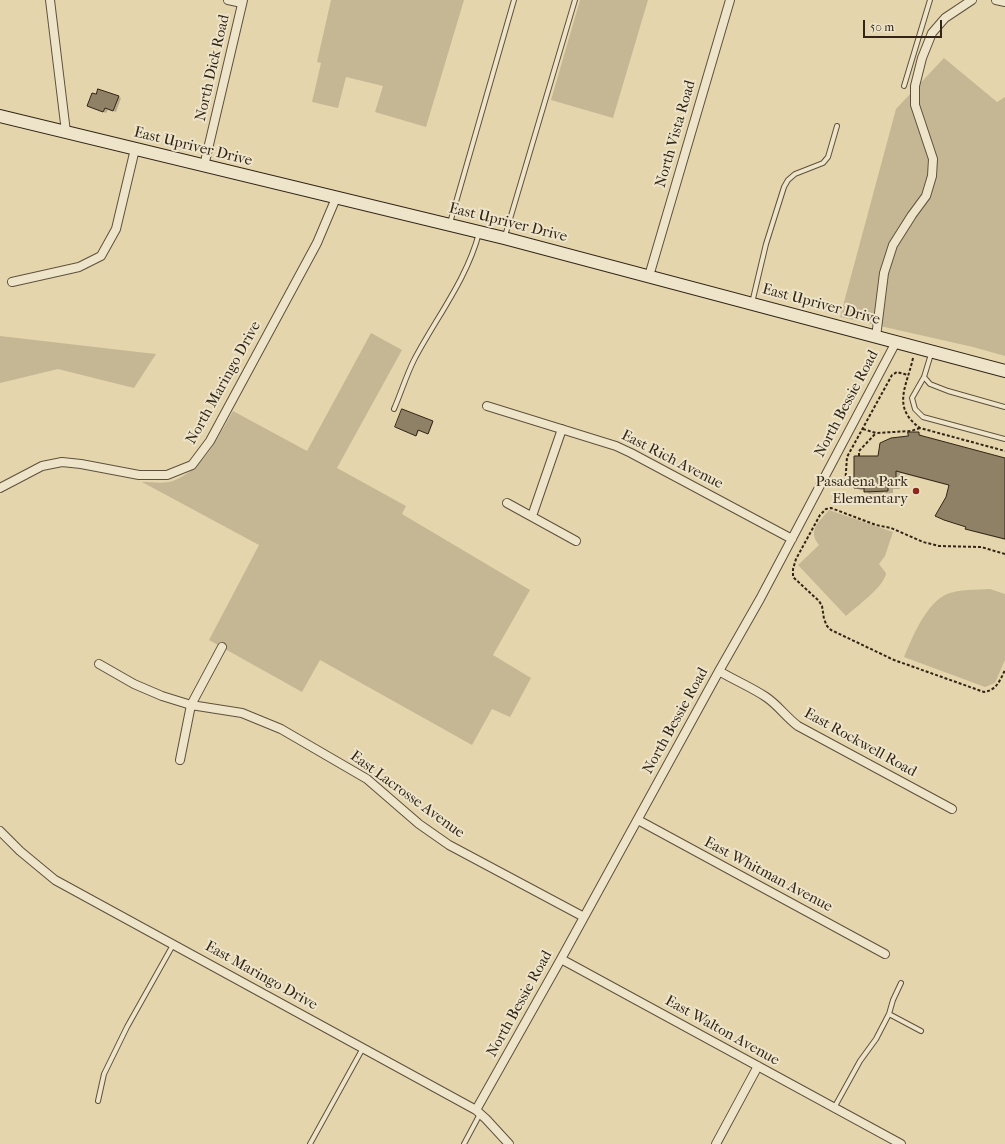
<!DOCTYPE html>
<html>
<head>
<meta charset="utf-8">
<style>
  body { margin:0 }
  #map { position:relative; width:1005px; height:1144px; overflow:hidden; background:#e4d5ad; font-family:"IM FELL French Canon",serif }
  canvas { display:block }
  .scale { position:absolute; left:863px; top:20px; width:79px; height:18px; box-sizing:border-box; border:2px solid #322517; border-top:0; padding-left:5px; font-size:12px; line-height:14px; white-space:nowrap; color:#322517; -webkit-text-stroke:3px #ede4ca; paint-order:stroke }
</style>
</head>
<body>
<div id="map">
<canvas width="1005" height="1144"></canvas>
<div class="scale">50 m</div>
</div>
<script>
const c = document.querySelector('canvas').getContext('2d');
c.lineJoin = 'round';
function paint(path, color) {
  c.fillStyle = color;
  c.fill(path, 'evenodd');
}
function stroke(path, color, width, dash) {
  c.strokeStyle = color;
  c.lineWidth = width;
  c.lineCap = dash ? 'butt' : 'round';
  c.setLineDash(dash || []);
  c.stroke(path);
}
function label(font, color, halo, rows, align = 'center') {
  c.font = font + ' "IM FELL French Canon",serif';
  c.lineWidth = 4;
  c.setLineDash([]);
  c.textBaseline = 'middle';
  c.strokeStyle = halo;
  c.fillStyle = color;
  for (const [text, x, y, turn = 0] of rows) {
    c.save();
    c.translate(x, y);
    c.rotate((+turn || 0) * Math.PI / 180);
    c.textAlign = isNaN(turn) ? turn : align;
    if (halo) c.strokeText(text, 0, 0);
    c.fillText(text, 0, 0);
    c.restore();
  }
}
const green = new Path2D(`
  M 331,0 L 464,0 L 426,127 L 375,112 L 383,86 L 346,77 L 338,108 L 312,102 L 321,63 L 317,62 Z
  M 580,0 L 648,0 L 613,118 L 551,100 Z
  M 944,58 L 997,102 L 1005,97 L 1005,356 L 973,347 L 840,317 L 896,109 Z
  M 371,333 L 402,350 L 337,468 L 406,506 L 402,514 L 530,590 L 493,655 L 531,678 L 510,717 L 492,709 L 472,745 L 320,660 L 302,692 L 209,640 L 259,545 L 142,482 C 151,482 165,484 173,481 C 204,469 218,437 233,411 L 307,451 Z
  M 0,336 L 138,352 L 156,354 L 134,388 L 58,369 L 0,383 Z
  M 829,510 L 893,532 L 885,556 L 879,564 L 886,573 C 885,586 856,607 846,616 L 798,565 L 819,545 C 807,530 819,522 829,510 Z
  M 990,589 L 1005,594 L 1005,660 L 995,683 L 985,687 L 904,657 C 912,638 926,603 947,594 C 960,589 975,590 990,589 Z`);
const shadow = new Path2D(`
  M 118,97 L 121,98 L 116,112 L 108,109 L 106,113 L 91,107 Z
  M 403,410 L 433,423 L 429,433 L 420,430 L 417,435 L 396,427 Z
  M 918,433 L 923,436 L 923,437 L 1005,459 L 1005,540 L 971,531 L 966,528 L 966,527 L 950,522 L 941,518 L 950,486 L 900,473 L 900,489 L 893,489 L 893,493 L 869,494 L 865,490 L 860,490 L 855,487 L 879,457 L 909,437 Z`);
const building = new Path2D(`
  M 98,89 L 119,96 L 113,111 L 105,108 L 103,112 L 87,106 L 92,93 L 96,94 Z
  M 402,409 L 433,421 L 428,434 L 418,430 L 416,436 L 395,427 Z
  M 908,432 L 919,432 L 919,435 L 1005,458 L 1005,539 L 965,529 L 966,527 L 944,520 L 935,516 L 946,497 L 949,485 L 896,471 L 896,487 L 888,486 L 888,491 L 864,492 L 864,488 L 854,488 L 854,456 L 878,456 L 880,443 L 891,438 L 908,436 Z`);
const path = new Path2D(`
  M 913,358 C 907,386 891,407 920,428 L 1005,451
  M 863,429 L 876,433 L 911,431 L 920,428
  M 859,456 L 859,451 L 876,433
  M 845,486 L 847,457 L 892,375 L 897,372 L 908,375
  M 1005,554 L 981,547 L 939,546 L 923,542 L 891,528 L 876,525 L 831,508 L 826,509 L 820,515 L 796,559 L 793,569 L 793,577 L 819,601 L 822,606 L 824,619 L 827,626 L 831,630 L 894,660 L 984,692 C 997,690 1000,680 1005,670`);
const service = new Path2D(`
  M 904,86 L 930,0
  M 450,223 L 514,0
  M 505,236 L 575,0
  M 752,303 L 766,244 L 784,187 L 788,180 L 795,174 L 823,163 L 828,157 L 837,126
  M 931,354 L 924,377 L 912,398 L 915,409 L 923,417 L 1005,439
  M 924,377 L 930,384 L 948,391 L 1005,407
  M 394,409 C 401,393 406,376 414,360 C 436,318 467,279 479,233
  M 889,1014 L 921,1031
  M 98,1101 L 104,1074 L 127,1027 L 173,945
  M 834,1108 L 860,1061 L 876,1039 L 889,1014 L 893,1000 L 901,983
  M 310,1144 L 363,1048
  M 464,1144 L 480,1114`);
const minor = new Path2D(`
  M 50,0 L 66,132
  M 228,0 L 242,3
  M 996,0 L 1005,2
  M 204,166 L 243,0
  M 649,276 L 730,0
  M 12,282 L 79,267 L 101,256 L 116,229 L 135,149
  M 876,337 L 884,273 L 893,245 L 912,215 L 926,196 L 932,176 L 933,159 L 915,105 L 915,86 L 922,58 L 932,33 L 945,18 L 972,0
  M 487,406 L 616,446 L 631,453 L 792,539
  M 0,488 L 42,466 L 62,462 L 81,464 L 139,475 L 167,475 L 192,465 L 210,441 L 317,243 L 336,198
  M 507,503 L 576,541
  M 532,516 L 562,429
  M 99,664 L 134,684 L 162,696 L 191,705 L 242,713 L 281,729 L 367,779 L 419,824 L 449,845 L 584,917
  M 719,671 C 734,680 751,687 766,697 C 778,705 786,717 798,726 L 952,809
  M 180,760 L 191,705 L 222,647
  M 638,820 L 885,954
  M 0,831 L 20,851 L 55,880 L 476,1110 L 486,1119 L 509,1144
  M 561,959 L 901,1144
  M 476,1110 L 561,959 L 719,671 L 760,599 L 896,342
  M 716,1144 L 758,1066`);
const secondary = new Path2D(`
  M 0,116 L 504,238 L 1005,371`);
const markers = [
  [916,491,4,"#8f2418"]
];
const streetNames = [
  ["North Dick Road",213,68,-77],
  ["North Vista Road",676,134,-74],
  ["East Upriver Drive",193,147,14],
  ["East Upriver Drive",508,223,14],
  ["East Upriver Drive",821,305,15],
  ["North Maringo Drive",224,383,-61],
  ["North Bessie Road",847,404,-62],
  ["East Rich Avenue",672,460,27],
  ["North Bessie Road",676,721,-61],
  ["East Rockwell Road",860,743,29],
  ["East Lacrosse Avenue",407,795,36],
  ["East Whitman Avenue",768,875,28],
  ["East Maringo Drive",261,976,29],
  ["North Bessie Road",520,1004,-61],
  ["East Walton Avenue",722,1031,29]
];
const poiNames = [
  ["Pasadena Park",908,482],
  ["Elementary",908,499]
];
paint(green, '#c6b794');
paint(shadow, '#0003');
paint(building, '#8f8165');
stroke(building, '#322517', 1);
stroke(service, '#5e513c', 6);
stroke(minor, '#5e513c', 10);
stroke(secondary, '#322517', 14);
stroke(path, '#322517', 2, [3, 2]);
stroke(service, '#ede4ca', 4);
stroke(minor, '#ede4ca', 8);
stroke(secondary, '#ede4ca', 12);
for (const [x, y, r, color] of markers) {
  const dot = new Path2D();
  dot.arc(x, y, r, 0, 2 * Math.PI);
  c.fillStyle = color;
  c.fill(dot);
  stroke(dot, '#ede4ca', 1.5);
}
label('15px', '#322517', '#ede4ca', streetNames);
label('15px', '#322517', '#ede4ca', poiNames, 'right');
</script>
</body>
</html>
